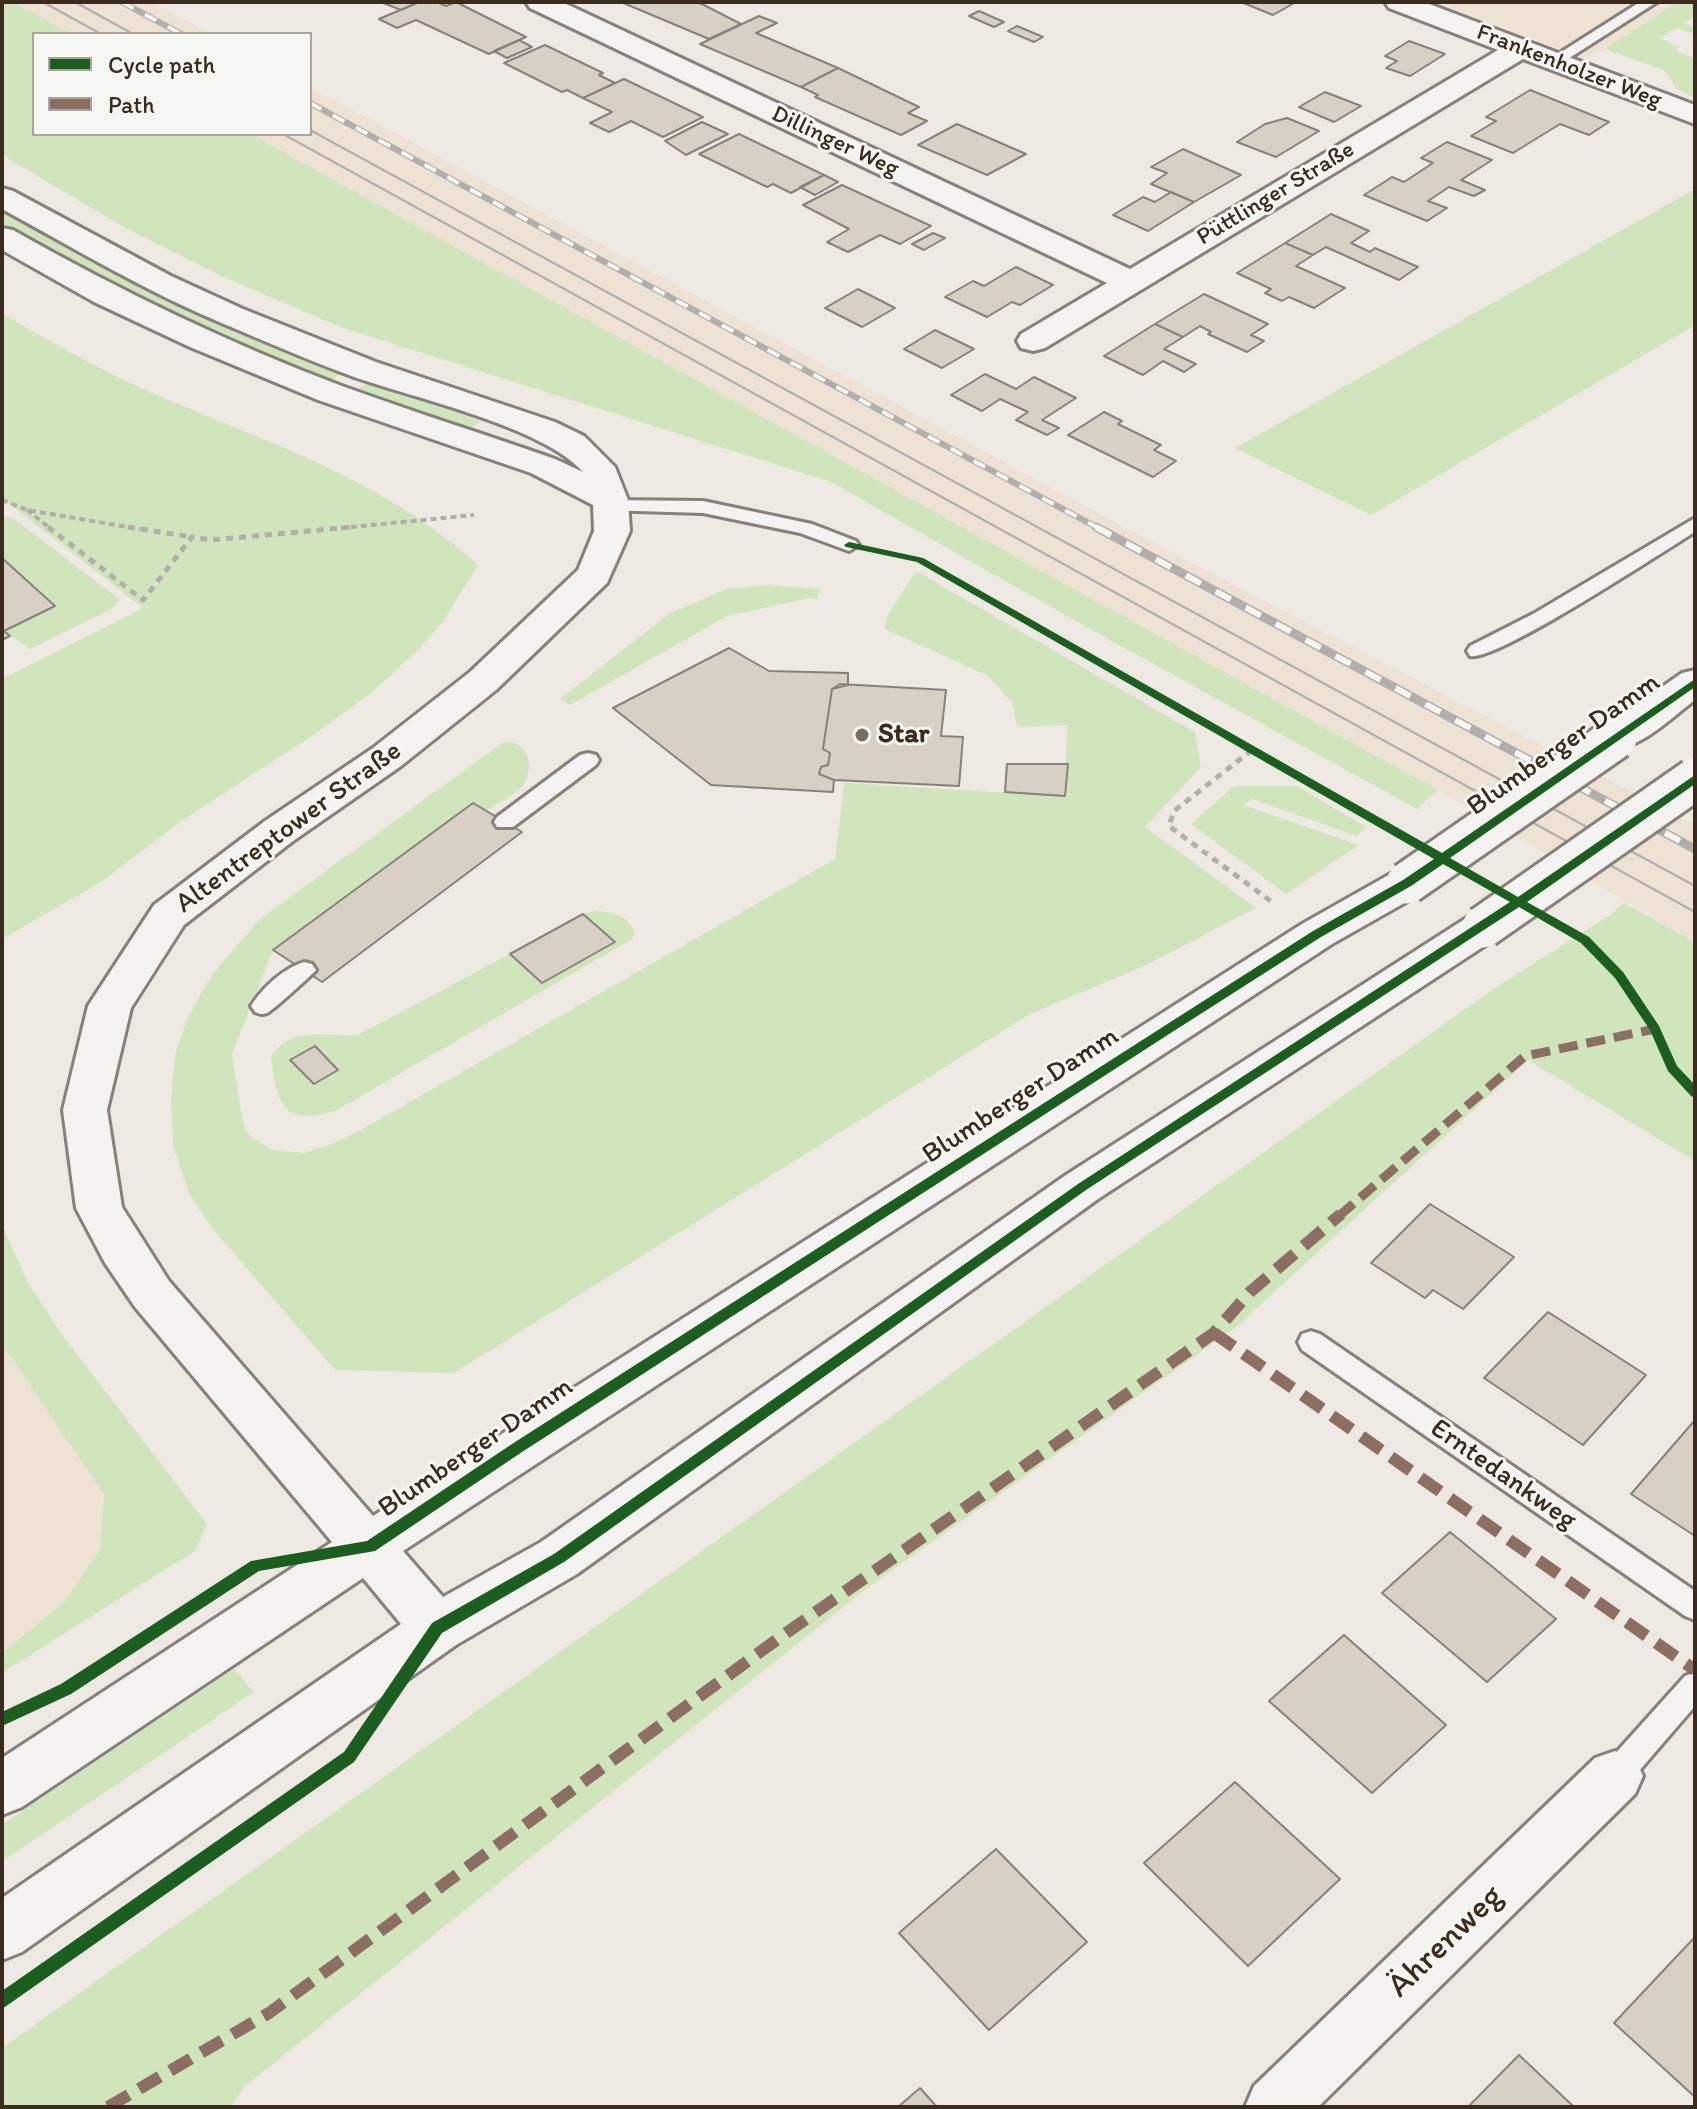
<!DOCTYPE html>
<html>
<head>
<meta charset="utf-8">
<style>
  body { margin:0 }
  #map { position:relative; width:1697px; height:2109px; overflow:hidden; background:#eee9e3; font-family:Itim,sans-serif }
  canvas { display:block }
  .frame { position:absolute; inset:0; border:4px solid #3b2a1e; pointer-events:none }
  .legend { position:absolute; left:32px; top:32px; width:280px; height:104px; box-sizing:border-box; background:#f6f6f2; border:2px solid #aba49d; margin:0; padding:10px 14px; list-style:none; font-size:24px; color:#3b2a1e }
  .legend li { display:flex; align-items:center; gap:16px; height:40px }
  .legend b { width:40px; border:2px solid #aba49d }
</style>
</head>
<body>
<div id="map">
<canvas width="1697" height="2109"></canvas>
<div class="frame"></div>
<ul class="legend">
<li><b style="height:10px;background:#1b5e20"></b>Cycle path</li>
<li><b style="height:10px;background:#8d6e63"></b>Path</li>
</ul>
</div>
<script>
const c = document.querySelector('canvas').getContext('2d');
c.lineJoin = 'round';
function paint(path, color) {
  c.fillStyle = color;
  c.fill(path, 'evenodd');
}
function stroke(path, color, width, dash) {
  c.strokeStyle = color;
  c.lineWidth = width;
  c.lineCap = dash ? 'butt' : 'round';
  c.setLineDash(dash || []);
  c.stroke(path);
}
function label(font, color, halo, rows, align = 'center') {
  c.font = font + ' Itim,sans-serif';
  c.lineWidth = 6;
  c.setLineDash([]);
  c.textBaseline = 'middle';
  c.strokeStyle = halo;
  c.fillStyle = color;
  for (const [text, x, y, turn = 0] of rows) {
    c.save();
    c.translate(x, y);
    c.rotate((+turn || 0) * Math.PI / 180);
    c.textAlign = isNaN(turn) ? turn : align;
    if (halo) c.strokeText(text, 0, 0);
    c.fillText(text, 0, 0);
    c.restore();
  }
}
const built = new Path2D(`
  M 14,2 L 152,2 L 211,34 L 71,34 Z
  M 1436,2 L 1695,2 L 1695,6 L 1585,59 Z
  M 310,87 L 1163,548 L 1695,825 L 1695,942 L 1438,790 L 251,134 L 310,134 Z
  M 2,1328 L 104,1494 L 100,1549 L 64,1602 L 2,1653 Z`);
const green = new Path2D(`
  M 2,2 L 14,2 L 71,34 L 34,34 L 34,134 L 251,134 L 1438,790 L 1417,809 L 1090,629 L 831,482 L 343,328 L 226,278 L 122,226 L 2,155 Z
  M 1678,2 L 1695,2 L 1695,16 L 1684,23 L 1695,27 L 1695,34 L 1677,28 L 1660,38 L 1680,47 L 1676,51 L 1695,58 L 1695,97 L 1677,90 L 1666,71 L 1605,49 Z
  M 1695,189 L 1695,325 L 1371,515 L 1235,448 Z
  M 2,211 L 173,302 L 341,373 L 329,382 C 216,337 107,287 2,224 Z
  M 2,314 C 51,341 101,371 152,393 C 266,442 386,480 478,565 L 444,620 L 418,650 L 371,693 L 315,734 L 184,819 L 101,882 L 2,939 L 2,679 L 143,608 L 2,498 Z
  M 367,383 L 481,421 L 469,430 L 356,392 Z
  M 12,517 L 120,600 L 110,610 L 30,649 L 4,631 L 55,606 L 2,558 L 2,518 Z
  M 916,571 L 1195,732 L 1201,767 L 1145,827 L 1256,908 L 1144,966 L 1030,1014 L 454,1373 L 335,1370 L 212,1228 L 189,1193 L 173,1146 L 171,1100 L 175,1056 L 185,1024 L 200,996 L 214,972 L 260,919 L 502,743 C 530,737 537,773 519,790 C 509,798 496,805 486,811 L 473,803 L 273,950 L 232,1054 L 243,1123 L 249,1136 L 273,1150 L 303,1153 L 332,1144 L 359,1131 L 835,859 L 844,783 L 1065,796 L 1067,725 L 1017,727 L 1012,702 L 987,675 L 884,629 L 888,615 Z
  M 767,585 L 819,589 L 817,599 L 809,598 L 727,616 L 570,705 L 560,699 L 670,613 L 727,589 Z
  M 1234,786 L 1297,786 L 1366,827 L 1357,836 L 1252,799 L 1243,805 L 1359,845 L 1286,894 L 1191,824 Z
  M 1624,903 L 1695,942 L 1695,1161 L 1528,1060 L 1236,1327 L 867,1588 L 244,2087 L 231,2107 L 2,2107 L 2,2048 L 1495,988 L 1610,915 Z
  M 596,911 C 613,912 629,915 635,934 L 632,939 L 337,1110 C 282,1128 277,1103 271,1057 C 291,1024 325,1038 358,1035 L 510,954 L 542,983 L 614,942 L 583,914 Z
  M 2,1225 L 28,1283 L 63,1336 L 207,1524 L 196,1550 L 2,1673 L 2,1653 L 64,1602 L 100,1549 L 104,1494 L 2,1344 Z
  M 234,1669 L 254,1692 L 2,1861 L 2,1825 Z`);
const building = new Path2D(`
  M 381,2 L 419,2 L 401,10 Z
  M 419,2 L 437,2 L 446,6 L 456,2 L 526,37 L 489,54 L 416,20 L 397,28 L 379,19 Z
  M 621,2 L 698,2 L 741,24 L 709,39 Z
  M 1241,2 L 1296,2 L 1273,15 Z
  M 979,11 L 1004,22 L 994,27 L 969,16 Z
  M 759,16 L 777,23 L 756,33 L 838,68 L 801,87 L 700,44 Z
  M 1017,26 L 1043,37 L 1034,42 L 1008,31 Z
  M 519,40 L 532,47 L 507,58 L 494,51 Z
  M 1409,41 L 1445,54 L 1410,76 L 1386,68 L 1397,61 L 1385,56 Z
  M 545,45 L 603,73 L 599,75 L 615,83 L 583,98 L 567,90 L 562,92 L 504,63 Z
  M 838,68 L 919,107 L 908,113 L 927,121 L 901,135 L 815,97 L 818,95 L 801,87 Z
  M 624,79 L 703,117 L 663,137 L 631,121 L 609,132 L 590,123 L 612,112 L 583,98 Z
  M 1530,90 L 1609,122 L 1589,135 L 1560,124 L 1513,153 L 1471,136 L 1496,121 L 1486,117 Z
  M 1325,92 L 1361,106 L 1334,122 L 1299,107 Z
  M 1287,118 L 1319,131 L 1276,157 L 1237,142 L 1265,124 Z
  M 702,122 L 728,134 L 686,155 L 665,141 Z
  M 957,124 L 1026,154 L 987,175 L 918,145 Z
  M 739,134 L 824,175 L 791,193 L 773,184 L 767,187 L 699,154 Z
  M 1447,142 L 1492,160 L 1461,180 L 1485,190 L 1474,196 L 1449,187 L 1428,201 L 1447,208 L 1427,221 L 1364,195 L 1392,177 L 1404,182 L 1433,163 L 1421,158 Z
  M 1183,149 L 1241,175 L 1194,202 L 1151,184 L 1167,173 L 1151,167 Z
  M 824,175 L 838,182 L 815,195 L 800,187 Z
  M 842,185 L 931,226 L 900,244 L 880,235 L 848,252 L 827,242 L 849,229 L 803,205 Z
  M 1171,192 L 1194,202 L 1148,231 L 1113,215 L 1143,197 L 1155,202 Z
  M 1331,214 L 1369,231 L 1351,243 L 1370,252 L 1375,248 L 1418,267 L 1399,280 L 1326,247 L 1313,255 L 1285,243 Z
  M 933,233 L 945,238 L 924,250 L 912,244 Z
  M 1285,243 L 1313,255 L 1296,266 L 1345,288 L 1314,308 L 1289,297 L 1282,301 L 1265,293 L 1271,289 L 1237,273 Z
  M 1016,267 L 1053,285 L 1020,305 L 1012,302 L 987,317 L 945,297 L 973,281 L 984,286 Z
  M 858,289 L 895,308 L 862,327 L 825,308 Z
  M 1204,294 L 1268,324 L 1251,335 L 1264,341 L 1247,352 L 1208,334 L 1211,332 L 1200,326 L 1183,337 L 1155,324 Z
  M 1155,324 L 1183,337 L 1164,349 L 1196,364 L 1184,372 L 1163,361 L 1143,375 L 1104,356 Z
  M 935,330 L 974,349 L 942,368 L 904,349 Z
  M 985,374 L 1016,389 L 1034,377 L 1076,398 L 1042,420 L 1059,428 L 1047,435 L 1016,420 L 1028,412 L 1000,399 L 982,411 L 951,395 Z
  M 1104,412 L 1122,421 L 1118,424 L 1161,445 L 1154,450 L 1176,461 L 1153,477 L 1068,435 Z
  M 2,558 L 55,606 L 4,631 L 10,636 L 2,640 Z
  M 729,648 L 769,671 L 848,673 L 848,685 L 832,689 L 823,749 L 830,753 L 828,765 L 821,767 L 819,774 L 834,780 L 833,792 L 711,785 L 613,708 Z
  M 840,684 L 946,690 L 941,736 L 963,737 L 959,786 L 834,780 L 819,774 L 821,767 L 828,765 L 830,753 L 823,749 L 832,689 Z
  M 1007,764 L 1068,764 L 1065,796 L 1005,792 Z
  M 473,803 L 522,832 L 322,982 L 273,950 Z
  M 583,914 L 615,942 L 542,983 L 510,954 Z
  M 315,1046 L 338,1070 L 314,1084 L 290,1060 Z
  M 1430,1204 L 1514,1257 L 1463,1309 L 1433,1290 L 1425,1298 L 1371,1263 Z
  M 1548,1312 L 1646,1375 L 1583,1445 L 1484,1378 Z
  M 1695,1420 L 1695,1536 L 1631,1494 Z
  M 1450,1532 L 1556,1619 L 1487,1682 L 1382,1593 Z
  M 1344,1635 L 1446,1725 L 1372,1793 L 1269,1701 Z
  M 1235,1782 L 1340,1879 L 1248,1966 L 1144,1863 Z
  M 996,1849 L 1087,1942 L 989,2030 L 899,1933 Z
  M 1694,1938 L 1695,1939 L 1695,2097 L 1614,2023 Z
  M 1519,2055 L 1574,2107 L 1468,2107 Z
  M 920,2088 L 937,2107 L 898,2107 Z`);
const pathFar1 = new Path2D(`
  M 2,500 L 27,510 L 140,529
  M 27,510 L 51,529
  M 331,529 L 474,515`);
const path = new Path2D(`
  M 48,527 L 143,600 L 192,537 L 211,540 L 352,527
  M 128,527 L 192,537
  M 1252,750 L 1174,811 L 1169,826 L 1272,902`);
const lane = new Path2D(`
  M 1640,2 L 1657,2 L 1560,64 L 1555,66 L 1547,61 Z
  M 610,500 L 703,501 L 812,524 L 856,541 L 859,545 L 849,551 L 800,533 L 703,513 L 603,510 L 600,506 Z
  M 1695,518 L 1695,532 C 1662,552 1496,662 1470,656 L 1467,651 L 1470,646 L 1533,614 Z
  M 588,753 L 596,755 L 599,760 L 596,765 L 513,827 L 497,827 L 494,822 L 497,817 L 580,755 Z
  M 304,962 L 312,964 L 316,970 C 313,974 271,1012 267,1013 C 262,1015 260,1014 255,1012 L 251,1006 C 262,988 284,968 304,962 Z
  M 1311,1331 L 1320,1334 L 1695,1591 L 1695,1620 L 1685,1616 L 1302,1350 L 1298,1342 L 1302,1334 Z
  M 1695,1672 L 1695,1706 L 1626,1786 L 1615,1790 L 1604,1786 L 1600,1776 L 1604,1766 L 1685,1676 Z`);
const street = new Path2D(`
  M 526,2 L 562,2 L 1130,269 L 1498,50 L 1389,8 L 1385,2 L 1424,2 L 1695,105 L 1695,124 L 1523,59 L 1045,348 L 1033,351 L 1021,348 L 1017,341 L 1021,334 L 1107,283 L 530,8 Z
  M 1615,1751 L 1635,1758 L 1643,1776 L 1635,1794 L 1318,2107 L 1245,2107 L 1254,2086 L 1595,1758 Z`);
const secondary = new Path2D(`
  M 2,188 L 13,191 L 171,276 L 243,309 L 376,362 L 555,422 L 584,436 L 615,467 L 628,500 L 630,531 L 607,583 L 496,690 L 401,766 L 293,841 L 184,925 L 131,1008 L 107,1110 L 122,1207 L 169,1281 L 373,1516 L 1302,924 L 1392,873 L 1407,869 L 1422,873 L 1428,883 L 1422,893 L 1332,944 L 403,1551 L 443,1597 L 541,1542 L 1066,1175 L 1468,917 L 1483,912 L 1498,917 L 1504,927 L 1498,937 L 1098,1199 L 577,1574 L 456,1645 L 22,1952 L 2,1960 L 2,1898 L 401,1624 L 363,1578 L 22,1807 L 2,1815 L 2,1758 L 332,1542 L 135,1307 L 105,1263 L 76,1208 L 63,1110 L 88,1006 L 154,905 L 265,821 L 373,748 L 470,672 L 578,570 L 594,531 L 593,505 L 531,473 L 318,400 L 190,347 L 94,302 L 2,250 L 2,228 L 13,230 C 119,290 228,343 342,386 C 413,412 484,434 555,459 L 583,472 C 544,427 414,398 354,377 C 310,361 267,342 224,324 C 147,292 75,249 2,209 Z
  M 1695,670 L 1695,700 C 1669,719 1635,756 1602,747 L 1596,738 L 1602,729 L 1682,673 Z`);
const tram = new Path2D(`
  M 43,2 L 101,34
  M 75,2 L 133,34
  M 310,130 L 1695,886
  M 283,134 L 1695,912`);
const railFar1 = new Path2D(`
  M 122,2 L 181,34
  M 310,103 L 1100,529`);
const rail = new Path2D(`
  M 1096,527 L 1695,849`);
const secondaryBridge = new Path2D(`
  M 1407,883 L 1616,738
  M 1483,927 L 1695,779`);
const quietFar1 = new Path2D(`
  M 1339,1216 L 1525,1056 L 1655,1029`);
const quiet = new Path2D(`
  M 1214,1333 L 1695,1670
  M 108,2107 L 269,2013 L 779,1638 L 1214,1333 L 1250,1292 L 1341,1214`);
const cycleway = new Path2D(`
  M 849,542 L 923,558 L 1442,853 L 1695,679 L 1695,687 L 1450,858 L 1518,897 L 1695,775 L 1695,784 L 1527,902 L 1589,937 L 1623,972 L 1659,1026 L 1677,1066 L 1695,1085 L 1695,1098 L 1691,1096 L 1668,1071 L 1650,1030 L 1615,978 L 1581,943 L 1519,907 L 1086,1190 L 564,1562 L 442,1633 L 354,1762 L 2,2009 L 2,1991 L 344,1752 L 432,1623 L 554,1554 L 1078,1184 L 1510,902 L 1443,864 L 1411,886 L 1321,937 L 1166,1036 L 522,1452 L 375,1551 L 259,1571 L 71,1694 L 2,1726 L 2,1712 L 61,1684 L 251,1561 L 367,1541 L 512,1444 L 1158,1030 L 1313,931 L 1403,880 L 1434,859 L 917,562 L 846,547 L 844,545 Z`);
const markers = [
  [862,735,8,"#7a6d63"]
];
const farStreetnames = [
  ["Frankenholzer Weg",1569,67,21],
  ["Dillinger Weg",835,142,25],
  ["Püttlinger Straße",1276,194,-31]
];
const poiNames = [
  ["Star",878,735]
];
const streetNames = [
  ["Blumberger Damm",1564,745,-35],
  ["Altentreptower Straße",289,828,-36],
  ["Blumberger Damm",1021,1096,-33],
  ["Blumberger Damm",476,1448,-34],
  ["Erntedankweg",1503,1475,35]
];
const nearStreetnames = [
  ["Ährenweg",1446,1942,-44]
];
paint(built, '#ede2d4');
paint(green, '#d1e5bd');
paint(building, '#d9d0c5');
stroke(building, '#87817c', 2);
stroke(lane, '#87817c', 6);
stroke(street, '#87817c', 6);
stroke(secondary, '#87817c', 6);
stroke(pathFar1, '#b1aeac', 4, [6, 4]);
stroke(path, '#b1aeac', 5, [7, 6]);
paint(lane, '#f4f3f1');
paint(street, '#f4f3f1');
paint(secondary, '#f4f3f1');
stroke(tram, '#b1aeac', 2);
stroke(railFar1, '#b1aeac', 6);
stroke(rail, '#b1aeac', 9);
stroke(railFar1, '#f6f6f2', 4, [13]);
stroke(rail, '#f6f6f2', 6, [17]);
stroke(secondaryBridge, '#87817c', 47, []);
stroke(secondaryBridge, '#f4f3f1', 41);
stroke(quietFar1, '#8d6e63', 9, [19, 9]);
stroke(quiet, '#8d6e63', 12, [24, 12]);
paint(cycleway, '#1b5e20');
for (const [x, y, r, color] of markers) {
  const dot = new Path2D();
  dot.arc(x, y, r, 0, 2 * Math.PI);
  c.fillStyle = color;
  c.fill(dot);
  stroke(dot, '#f6f6f2', 3);
}
label('24px', '#3b2a1e', '#f6f6f2', farStreetnames);
label('bold 28px', '#3b2a1e', '#f6f6f2', poiNames, 'left');
label('28px', '#3b2a1e', '#f6f6f2', streetNames);
label('34px', '#3b2a1e', '#f6f6f2', nearStreetnames);
</script>
</body>
</html>
